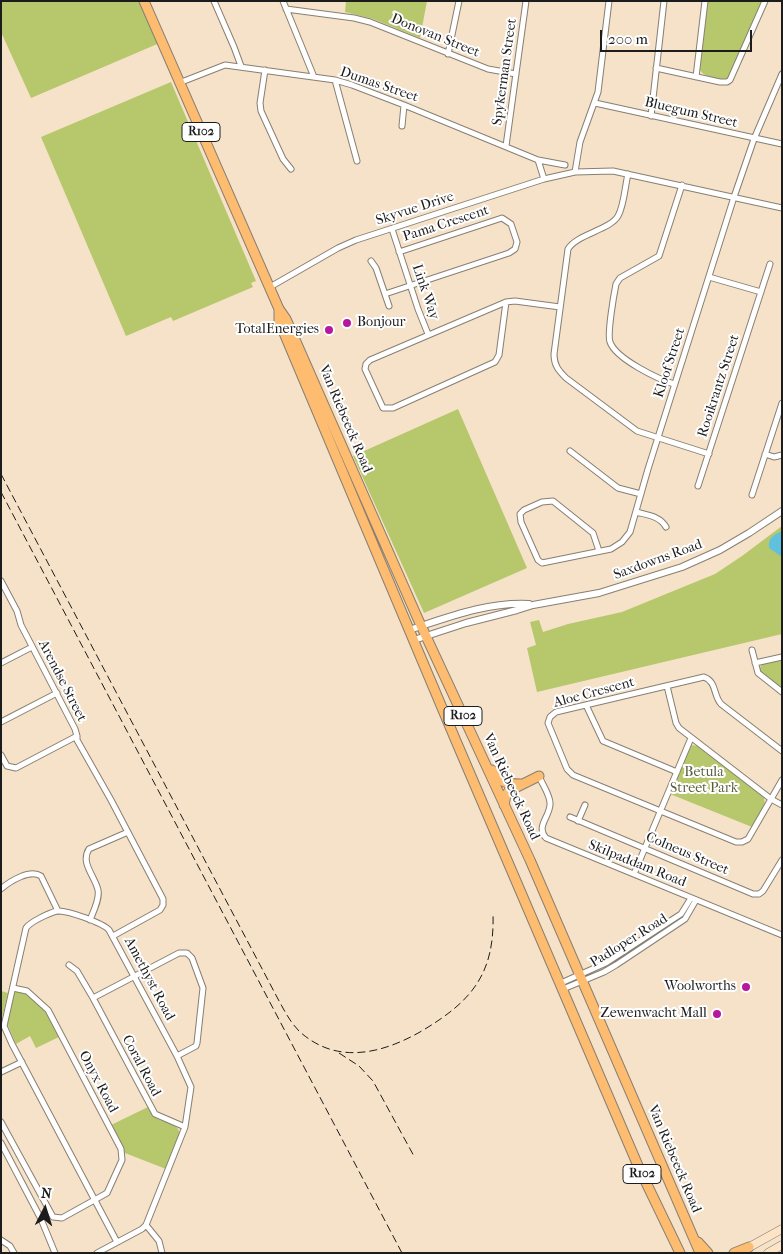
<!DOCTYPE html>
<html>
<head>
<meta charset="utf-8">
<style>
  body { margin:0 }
  #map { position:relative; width:783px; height:1254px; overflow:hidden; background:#f5e2c8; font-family:"IM FELL French Canon",serif }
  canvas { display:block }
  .frame { position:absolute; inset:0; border:2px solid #1c1c1c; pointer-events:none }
  .north { position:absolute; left:20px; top:1184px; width:50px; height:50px; -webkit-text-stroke:4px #fff; paint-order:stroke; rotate:5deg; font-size:14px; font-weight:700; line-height:20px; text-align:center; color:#1c1c1c }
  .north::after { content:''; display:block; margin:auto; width:18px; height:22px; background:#1c1c1c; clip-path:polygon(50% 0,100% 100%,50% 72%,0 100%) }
  .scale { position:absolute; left:600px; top:30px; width:152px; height:22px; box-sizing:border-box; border:2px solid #1c1c1c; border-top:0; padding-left:6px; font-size:15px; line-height:18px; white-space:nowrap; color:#1c1c1c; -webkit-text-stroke:4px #fff; paint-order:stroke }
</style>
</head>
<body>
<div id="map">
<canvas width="783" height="1254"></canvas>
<div class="frame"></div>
<div class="north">N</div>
<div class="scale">200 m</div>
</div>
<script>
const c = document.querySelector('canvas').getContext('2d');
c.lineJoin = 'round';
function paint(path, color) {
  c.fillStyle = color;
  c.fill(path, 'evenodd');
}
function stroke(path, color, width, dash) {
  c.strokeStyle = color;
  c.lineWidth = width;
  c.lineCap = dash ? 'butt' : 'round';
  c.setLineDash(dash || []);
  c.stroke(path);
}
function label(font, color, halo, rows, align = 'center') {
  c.font = font + ' "IM FELL French Canon",serif';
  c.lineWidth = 4;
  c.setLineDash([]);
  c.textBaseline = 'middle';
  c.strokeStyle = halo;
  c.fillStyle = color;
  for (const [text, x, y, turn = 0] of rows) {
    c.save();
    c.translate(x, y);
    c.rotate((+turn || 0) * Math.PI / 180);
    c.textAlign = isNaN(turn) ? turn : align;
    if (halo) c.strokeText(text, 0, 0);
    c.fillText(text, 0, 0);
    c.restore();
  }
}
const green = new Path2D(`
  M 1,1 L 144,1 L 162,42 L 31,98 L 1,32 Z
  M 346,1 L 427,1 L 420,38 L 373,19 L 345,12 Z
  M 708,1 L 763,1 L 730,77 C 722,82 704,78 700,70 Z
  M 171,82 L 256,281 L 251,283 L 253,287 L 173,321 L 171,317 L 126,336 L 41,137 Z
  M 458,409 L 527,568 L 424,613 L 353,456 Z
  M 782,526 L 782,634 L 537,692 L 527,648 L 536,645 L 530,622 L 539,620 L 543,632 L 568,624 L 622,612 L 715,574 L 742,556 Z
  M 782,659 L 782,690 L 760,673 C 757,661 773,661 782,659 Z
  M 692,745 L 697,746 L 764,797 L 765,805 L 752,827 L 670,794 L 690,747 Z
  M 1,991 L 8,993 L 1,1022 Z
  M 17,991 C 40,996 49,1018 59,1037 L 36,1048 L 30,1036 L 16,1044 L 7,1023 L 13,994 Z
  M 148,1107 C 150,1111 152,1115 156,1118 C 164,1123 178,1122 180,1134 L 166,1169 L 125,1153 L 111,1125 Z`);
const water = new Path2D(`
  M 782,531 L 782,557 L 769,548 C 768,537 774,535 782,531 Z`);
const minor = new Path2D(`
  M 214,1 L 234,47 L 241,66
  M 283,1 L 314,77
  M 286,9 L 354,18 L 370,22 L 488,69 L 516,74
  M 448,54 L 459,1
  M 656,68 L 720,82 L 727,82 L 730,80 L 765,1
  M 265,70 L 260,103 L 261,111 L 283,159 L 291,169
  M 696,77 L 705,1
  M 335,80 L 357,161
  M 179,83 L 225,65 L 335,80 L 352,85 L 404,105 L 538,160 L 565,165
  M 595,103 L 782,144
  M 651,116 L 664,1
  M 402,126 L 404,105
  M 506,146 L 526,1
  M 538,160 L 544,179
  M 575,172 L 580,142 L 598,92 L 609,1
  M 628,174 C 625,186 624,206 618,216 C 610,230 577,234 568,249 L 554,354 C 554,365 558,370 566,378 L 637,431 L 709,454
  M 392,229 L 418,309 L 428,334
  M 371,261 L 376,268 L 389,306
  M 709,277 L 761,292
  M 270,287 L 338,248 L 356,240 L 544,179 L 575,172 L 613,171 L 782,208
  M 385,294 L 509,253 L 515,249 L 517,242 L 511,224 L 502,218 L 399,252
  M 506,302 L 499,355 L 495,362 L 393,408 L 383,408 L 365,369 L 366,364 L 370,360 L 506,302 L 515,301 L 560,307
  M 674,384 C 658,379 616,359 610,342 C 607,334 614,294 616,284 L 620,278 L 659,256 L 682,185
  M 570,451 L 618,488 L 641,494
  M 765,454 L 774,457 L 782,455
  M 698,486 L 770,264
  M 752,495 L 782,403
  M 636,512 C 647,515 660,516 666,527
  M 599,551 L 593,533 L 553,501 L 542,502 L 524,510 L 520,514 L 521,522 L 538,560 L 542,563 L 611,549 L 622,542 L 630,532 L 648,469 L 734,197 L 754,139 L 782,74
  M 1,581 L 17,611 L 21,625 L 75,729 L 77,736 L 16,768 L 7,766 L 1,755
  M 752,650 L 758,673 L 782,692
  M 1,663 L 32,647
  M 755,663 L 782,657
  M 667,686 L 676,723 L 679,728 L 771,799 L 782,805
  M 586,705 L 603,741 L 677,772
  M 1,722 L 57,693
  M 77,736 L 77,740 L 111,800 L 163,899 L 163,905 L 160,910 L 113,936
  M 782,751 L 721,704 C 713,695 717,682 704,677 L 556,712 L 550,717 L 548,723 L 567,769 L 573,775 L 736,842 L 742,842 L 748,839 L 782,780
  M 539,776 C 542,784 550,795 550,803 C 551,816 535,826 546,838 L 782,935
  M 570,817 L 753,894 L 759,894 L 763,891 L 782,860
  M 578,821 L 585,805
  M 634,874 L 691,738
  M 1,889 C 10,881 30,869 41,876 L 58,911
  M 90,920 C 93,912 100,899 98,890 C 95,876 80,863 89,849 L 128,832
  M 69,965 L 77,971 L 93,998 L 155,1114 L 185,1127
  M 561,983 L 606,963 L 681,914 L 691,898
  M 563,989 L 604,972 L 616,965 L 685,919 L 696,900
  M 93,998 L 179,953 L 187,953 L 192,958 L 203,988 L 197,1043 L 196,1046 L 177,1056
  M 1,1072 L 22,1062
  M 1,1122 L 53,1217 L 62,1218 L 107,1193 L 122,1160 L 121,1149 L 48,1010 L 27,991 L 13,988
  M 1,1143 L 41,1219 L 55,1253
  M 146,1225 L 159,1241 L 162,1253
  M 1,1240 L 10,1246 L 14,1253
  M 97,1253 L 142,1229 L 146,1225 L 185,1127 L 191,1087 L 177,1056 L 109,930 C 103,923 67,910 57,911 C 49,913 30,922 26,928 L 4,1026 L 12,1044 L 117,1242`);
const tertiary = new Path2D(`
  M 409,630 C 449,617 487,602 529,604
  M 414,640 L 466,623 L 517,610 L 533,605 L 599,593 L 682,567 L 720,550 L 749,533 L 782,511`);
const secondary = new Path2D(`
  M 744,1250 L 782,1229
  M 768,1253 L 782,1245`);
const primary = new Path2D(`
  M 144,1 L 279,309 L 286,319 L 418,619 L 530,860 L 700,1253
  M 279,309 L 279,321 L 456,741 L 639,1168 L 680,1253
  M 492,770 C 499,783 507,784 521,784
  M 504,805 L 506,795 L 509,791 L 539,776
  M 698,1242 L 708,1253
  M 734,1253 L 749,1247`);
const rail = new Path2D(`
  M 1,474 L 278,999 C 284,1010 290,1022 299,1031 C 336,1065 381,1054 420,1032 C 471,1002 495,975 493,913
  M 1,492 L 402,1253
  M 339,1053 L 359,1066 L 373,1081 L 415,1158`);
const markers = [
  [347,323,5,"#b5179e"],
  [329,330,5,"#b5179e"],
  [746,987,5,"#b5179e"],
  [717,1014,5,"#b5179e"]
];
const shields = [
  [201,132,38],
  [463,716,38],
  [642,1174,38]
];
const shieldNames = [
  ["R102",201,132],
  ["R102",463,716],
  ["R102",642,1174]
];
const streetNames = [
  ["Donovan Street",435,36,22],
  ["Spykerman Street",505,72,-82],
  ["Dumas Street",379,85,19],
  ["Bluegum Street",691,113,13],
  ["Skyvue Drive",415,209,-18],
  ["Pama Crescent",446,224,-18],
  ["Link Way",425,292,71],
  ["Kloof Street",670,363,-72],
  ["Rooikrantz Street",719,386,-72],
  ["Van Riebeeck Road",345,419,67],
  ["Saxdowns Road",658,560,-20],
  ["Arendse Street",62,681,63],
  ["Aloe Crescent",594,693,-15],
  ["Van Riebeeck Road",511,787,65],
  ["Colneus Street",687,854,23],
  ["Skilpaddam Road",637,864,22],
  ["Padloper Road",629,941,-32],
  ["Amethyst Road",149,979,62],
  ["Coral Road",141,1066,62],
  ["Onyx Road",98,1082,62],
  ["Van Riebeeck Road",674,1159,67]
];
const poiNames = [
  ["Bonjour",357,323,"left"],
  ["TotalEnergies",319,330],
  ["Woolworths",736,987],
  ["Zewenwacht Mall",707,1014]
];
const parkNames = [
  ["Betula",704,773],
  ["Street Park",704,789]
];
paint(green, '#b6c86b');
paint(water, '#5fc1dd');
stroke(minor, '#887f72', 7);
stroke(tertiary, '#887f72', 8);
stroke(secondary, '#887f72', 9);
stroke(primary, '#887f72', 11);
stroke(minor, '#fff', 5);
stroke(tertiary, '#fff', 6);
stroke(secondary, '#fee4c6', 8);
stroke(primary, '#fdbc70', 9);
stroke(rail, '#1c1c1c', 1, [8, 4]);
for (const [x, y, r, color] of markers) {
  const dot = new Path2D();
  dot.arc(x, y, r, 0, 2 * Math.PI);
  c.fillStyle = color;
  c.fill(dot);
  stroke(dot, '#fff', 2);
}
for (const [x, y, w] of shields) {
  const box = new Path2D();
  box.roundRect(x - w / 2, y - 9.5, w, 19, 4);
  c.fillStyle = '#fff';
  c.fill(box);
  stroke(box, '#1c1c1c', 1);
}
label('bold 12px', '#1c1c1c', null, shieldNames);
label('14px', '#1c1c1c', '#fff', streetNames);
label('14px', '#1c1c1c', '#fff', poiNames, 'right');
label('14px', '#5a613c', '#fff', parkNames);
</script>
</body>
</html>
